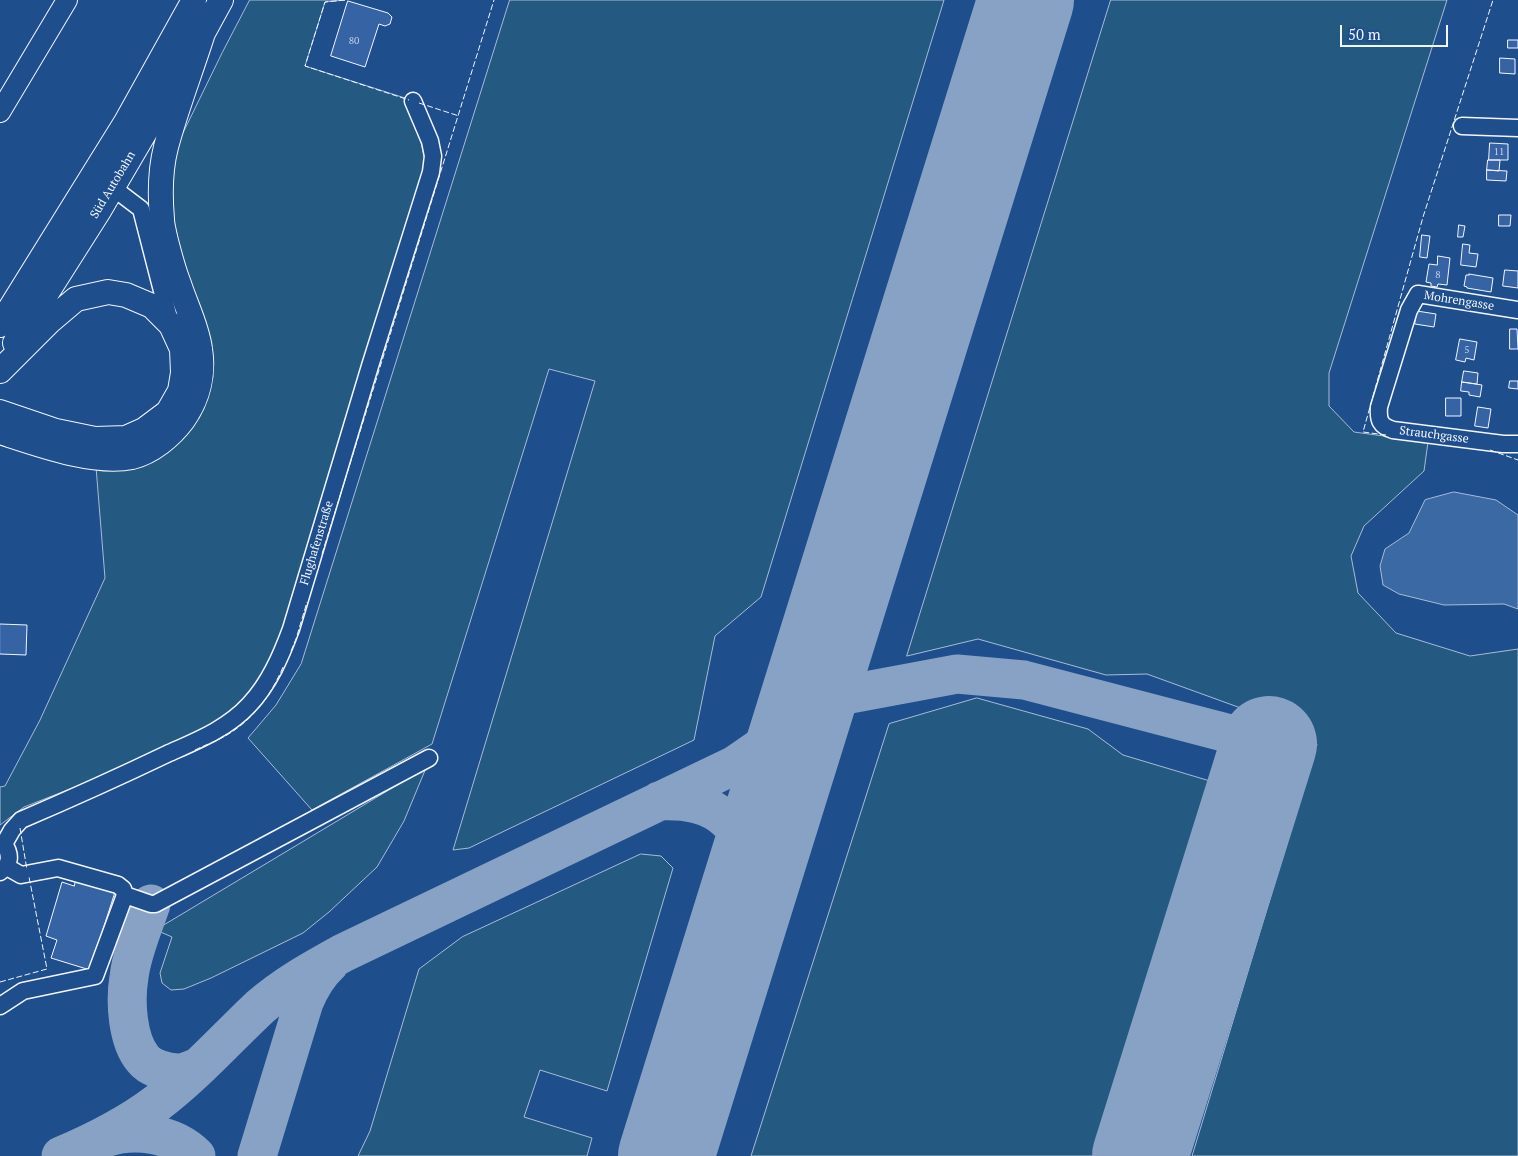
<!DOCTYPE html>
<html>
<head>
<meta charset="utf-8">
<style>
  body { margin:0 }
  #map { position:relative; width:1518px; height:1156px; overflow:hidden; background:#1f4e8c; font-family:"PT Serif",serif }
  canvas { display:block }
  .scale { position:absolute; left:1340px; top:25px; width:108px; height:22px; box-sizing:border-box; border:2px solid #f2f6ff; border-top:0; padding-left:6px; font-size:15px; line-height:18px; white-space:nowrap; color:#f2f6ff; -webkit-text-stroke:4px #1f4e8c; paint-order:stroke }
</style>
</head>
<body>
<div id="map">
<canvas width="1518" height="1156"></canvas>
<div class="scale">50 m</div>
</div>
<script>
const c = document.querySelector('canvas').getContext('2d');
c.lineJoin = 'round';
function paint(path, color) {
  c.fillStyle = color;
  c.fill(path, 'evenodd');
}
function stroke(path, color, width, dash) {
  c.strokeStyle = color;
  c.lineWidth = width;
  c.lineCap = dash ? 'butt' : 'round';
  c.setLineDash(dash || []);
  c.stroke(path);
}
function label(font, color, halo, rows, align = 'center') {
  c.font = font + ' "PT Serif",serif';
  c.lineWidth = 4;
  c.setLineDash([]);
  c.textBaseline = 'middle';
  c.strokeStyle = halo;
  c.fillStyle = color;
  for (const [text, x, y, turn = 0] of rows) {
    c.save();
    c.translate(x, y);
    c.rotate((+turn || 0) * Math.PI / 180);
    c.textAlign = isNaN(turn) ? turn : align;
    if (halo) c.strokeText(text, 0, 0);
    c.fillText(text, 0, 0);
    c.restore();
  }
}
const green = new Path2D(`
  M 250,0 L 345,0 L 325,2 L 305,66 L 405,98 L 421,142 L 426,165 L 280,640 L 253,689 L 217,724 L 131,765 L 24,807 L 0,825 L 0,787 L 5,786 L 40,720 L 105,578 L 96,467 L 158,456 L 194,295 L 171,221 L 170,179 L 180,139 L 222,53 Z
  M 510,0 L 944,0 L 761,597 L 715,636 L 694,740 L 469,848 L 453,850 L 595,381 L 549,369 L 432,744 L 312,810 L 248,738 L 276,705 L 301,664 Z
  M 1111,0 L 1447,0 L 1329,373 L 1329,406 L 1354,432 L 1428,442 L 1424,471 L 1364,526 L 1351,556 L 1358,593 L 1396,633 L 1470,656 L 1518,649 L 1518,1156 L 1192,1156 L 1317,744 L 1293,727 L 1147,674 L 1106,675 L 978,639 L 907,656 Z
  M 977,698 L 1088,729 L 1123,755 L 1210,781 L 1093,1156 L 751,1156 L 889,724 Z
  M 426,768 L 404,821 L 377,867 L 329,912 L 303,933 L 211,978 L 184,989 L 171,990 L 162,983 L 160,973 L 172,937 L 156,930 Z
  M 641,854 L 661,856 L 673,868 L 607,1091 L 540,1070 L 524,1117 L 592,1138 L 587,1156 L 358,1156 L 370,1131 L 419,969 L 462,937 Z`);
const water = new Path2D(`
  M 1454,492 L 1496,500 L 1518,515 L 1518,609 L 1504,604 L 1444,605 L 1399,594 L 1383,585 L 1380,566 L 1385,549 L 1409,533 L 1425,500 Z`);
const taxiway = new Path2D(`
  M 807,702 L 957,674 L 1024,680 L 1269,744
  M 659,801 C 685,800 709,803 728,821 C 732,824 737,828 740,832 C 749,847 749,868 751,885
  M 151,904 C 143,928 132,952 129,977 C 125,1001 127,1040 143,1059 C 150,1068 167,1073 178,1073 C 185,1073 193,1069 200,1066
  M 105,1138 C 134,1128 173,1133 196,1156
  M 61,1156 C 94,1142 128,1125 157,1103 C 195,1074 226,1039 260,1007 C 285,985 314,969 343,953 L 735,765 L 764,745 L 790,720 L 810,695
  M 257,1156 L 304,1002 C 310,988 317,975 329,964`);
const runway = new Path2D(`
  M 666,1156 L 1026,0
  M 1140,1156 L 1269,744`);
const building = new Path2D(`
  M 348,1 L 388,13 L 392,17 L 390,24 L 385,26 L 379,24 L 365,67 L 331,56 Z
  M 1508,40 L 1518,40 L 1518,48 L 1508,48 Z
  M 1500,58 L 1515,59 L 1515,74 L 1500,73 Z
  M 1490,143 L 1508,144 L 1508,160 L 1489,160 Z
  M 1488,160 L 1500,160 L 1499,171 L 1487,170 Z
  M 1487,170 L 1507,171 L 1506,181 L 1487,180 Z
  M 1499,215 L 1511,215 L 1510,226 L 1499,226 Z
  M 1459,225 L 1465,226 L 1463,237 L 1458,237 Z
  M 1422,235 L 1430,236 L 1427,258 L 1420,257 Z
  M 1463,244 L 1470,245 L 1469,253 L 1478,254 L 1476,267 L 1461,265 Z
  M 1438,256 L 1450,258 L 1447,285 L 1438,284 L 1437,287 L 1431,286 L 1431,283 L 1426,282 L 1429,264 L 1437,265 Z
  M 1505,270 L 1518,271 L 1518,288 L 1503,286 Z
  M 1469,274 L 1493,278 L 1491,292 L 1467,288 L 1467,287 L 1464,286 L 1466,275 L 1469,275 Z
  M 1417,311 L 1436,314 L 1434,327 L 1415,324 Z
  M 1510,329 L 1517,329 L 1518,349 L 1510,349 Z
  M 1460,339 L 1477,342 L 1474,360 L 1466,358 L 1465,362 L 1456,360 Z
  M 1464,371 L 1478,373 L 1477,384 L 1462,382 Z
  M 1510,381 L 1518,381 L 1518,389 L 1509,388 Z
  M 1462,382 L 1482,385 L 1480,397 L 1469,395 L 1469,392 L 1461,391 Z
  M 1446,398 L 1461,398 L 1461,416 L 1446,416 Z
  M 1478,407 L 1491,409 L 1488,428 L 1475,426 Z
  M 0,624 L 27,625 L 26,655 L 0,654 Z
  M 76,879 L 115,892 L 90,970 L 51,958 L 57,940 L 46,936 L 62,882 L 74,886 Z`);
const minor = new Path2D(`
  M 1462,126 L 1518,128
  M 112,187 L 141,209 L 170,322
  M 1518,310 L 1418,294 L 1409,310 L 1379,407 C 1378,420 1380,426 1393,430 L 1503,444 L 1518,444
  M 7,867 L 21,875 L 58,868 L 118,885 L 123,889 L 125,895
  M 0,872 C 11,865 11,854 4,844 L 12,830 L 21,820 C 70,799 119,777 167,754 C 196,741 227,729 249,705 C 269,684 281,656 291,629 L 370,366 L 431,172 L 433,156 L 430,141 L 413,101
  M 0,1006 L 23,991 L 95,976 L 125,895 L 151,904 L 155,904 L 429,758`);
const major = new Path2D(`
  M 0,112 L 67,0`);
const highway = new Path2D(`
  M 0,325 L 126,122 L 194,0
  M 15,343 L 100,209 L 203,33 L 221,0
  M 0,371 L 50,321 L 76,299 L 108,292 L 126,295 L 152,306 L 171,325 L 182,349 L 183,373 L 180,391 L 168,412 L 144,430 L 126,438 L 95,439 L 56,431 L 0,412
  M 0,432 C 37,444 94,465 132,457 C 152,452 171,436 183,420 C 198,399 204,374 200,349 C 197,326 186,306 179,284 C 173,269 169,253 165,237 C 164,231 162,225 162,219 C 160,196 160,170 166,147 C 176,109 191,71 203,33`);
const fence = new Path2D(`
  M 345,0 L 325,2 L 305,66 L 409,100
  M 419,103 L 459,116
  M 1386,435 L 1363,432 L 1423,217 L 1493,0
  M 1490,450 L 1518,460
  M 322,554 L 494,0
  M 291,651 L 296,639 L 307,602
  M 195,750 C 205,745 217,741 227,735 C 255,718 271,695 284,665
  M 20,828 L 27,870
  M 0,982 L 47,969 L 29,877`);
const numberNames = [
  ["80",354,41],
  ["11",1499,152],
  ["8",1438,275],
  ["5",1467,350]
];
const streetNames = [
  ["Süd Autobahn",113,185,-59],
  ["Mohrengasse",1459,301,9],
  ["Strauchgasse",1434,435,7],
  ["Flughafenstraße",317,543,-73]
];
paint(green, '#245a82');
stroke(green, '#a8bbd7', 1);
paint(water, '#3b69a3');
stroke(water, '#a8bbd7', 1);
stroke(taxiway, '#88a2c6', 39);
stroke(runway, '#88a2c6', 96);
paint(building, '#3563a3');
stroke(building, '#f2f6ff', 1);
stroke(minor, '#f2f6ff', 19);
stroke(major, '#f2f6ff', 22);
stroke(highway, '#f2f6ff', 26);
stroke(minor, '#1f4e8c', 16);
stroke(major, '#1f4e8c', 20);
stroke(highway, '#1f4e8c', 24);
stroke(fence, '#f2f6ff', 1, [6, 2.5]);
label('10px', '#c3d1e8', null, numberNames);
label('12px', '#f2f6ff', '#1f4e8c', streetNames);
</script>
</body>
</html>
